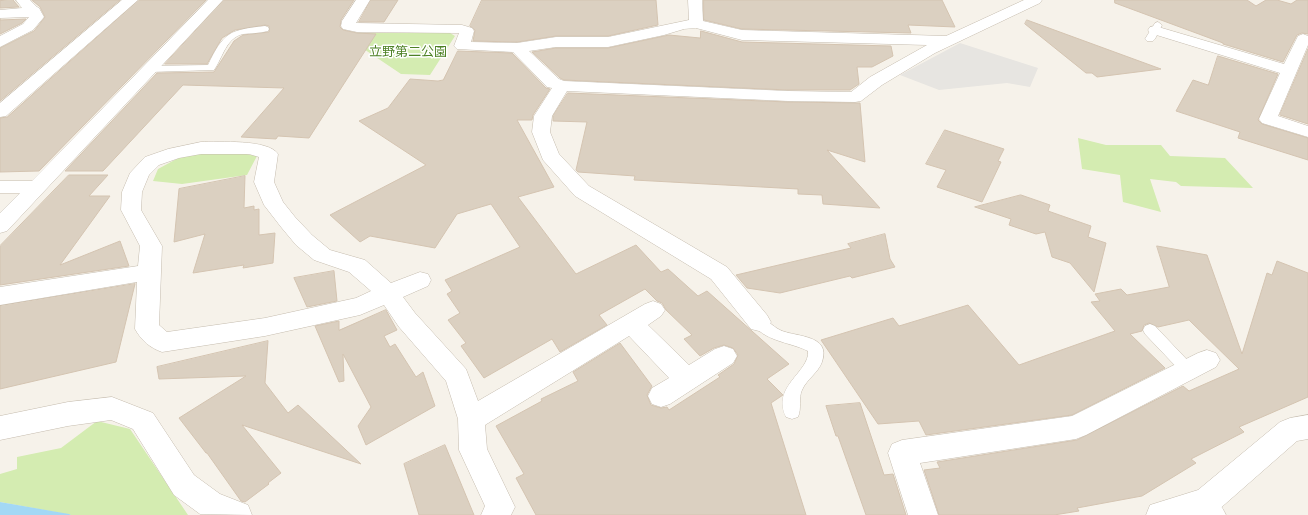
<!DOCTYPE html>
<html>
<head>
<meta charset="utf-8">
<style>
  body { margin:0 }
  canvas { display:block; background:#f6f2ea }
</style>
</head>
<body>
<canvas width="1308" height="515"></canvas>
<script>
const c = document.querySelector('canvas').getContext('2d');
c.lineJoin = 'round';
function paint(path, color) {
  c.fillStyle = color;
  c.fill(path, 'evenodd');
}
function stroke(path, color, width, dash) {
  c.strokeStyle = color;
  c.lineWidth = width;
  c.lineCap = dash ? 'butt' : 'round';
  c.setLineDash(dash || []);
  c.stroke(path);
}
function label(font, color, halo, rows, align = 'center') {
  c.font = font + ' Jost,"Noto Sans JP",sans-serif';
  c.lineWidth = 3;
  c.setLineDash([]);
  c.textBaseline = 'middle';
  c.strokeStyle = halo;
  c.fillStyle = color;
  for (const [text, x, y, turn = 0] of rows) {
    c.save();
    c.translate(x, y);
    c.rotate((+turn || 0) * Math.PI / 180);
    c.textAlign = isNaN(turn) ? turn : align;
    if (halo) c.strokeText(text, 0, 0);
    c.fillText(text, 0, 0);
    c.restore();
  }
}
const green = new Path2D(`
  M 340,33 L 450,33 L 455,36 L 430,75 L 401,74 Z
  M 1078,138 L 1106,145 L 1161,145 L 1170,156 L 1225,158 L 1253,188 L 1181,186 L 1176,182 L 1150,179 L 1161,212 L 1123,202 L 1120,175 L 1082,169 Z
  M 202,151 L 246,154 L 257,156 L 247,175 L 182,184 L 153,181 L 158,169 L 182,156 Z
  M 97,421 L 130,429 L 188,515 L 71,515 L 0,502 L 0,474 L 17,469 L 17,457 L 61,448 Z`);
const parking = new Path2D(`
  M 960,43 L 1038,68 L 1030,87 L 1007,83 L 939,90 L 900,75 Z`);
const water = new Path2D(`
  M 0,502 L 69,514 L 71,515 L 0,515 Z`);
const building = new Path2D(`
  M 13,0 L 19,7 L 0,8 L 0,1 Z
  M 32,0 L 120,0 L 0,101 L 0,48 L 34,31 L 45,17 L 40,7 Z
  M 139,0 L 206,0 L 39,171 L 0,172 L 0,118 L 7,117 Z
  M 224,0 L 354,0 L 341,20 L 340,27 L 343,30 L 357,33 L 376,34 L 309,138 L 278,136 L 276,139 L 241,137 L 284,88 L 183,85 L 103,171 L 65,171 L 157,73 L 214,72 L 234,41 L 243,35 L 269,32 L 269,26 L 265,25 L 235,30 L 222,38 L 207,64 L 165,64 Z
  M 371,0 L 398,0 L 384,22 L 359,22 Z
  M 482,0 L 656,0 L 658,25 L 608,36 L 556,36 L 517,42 L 473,41 L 475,30 L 470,26 Z
  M 704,0 L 942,0 L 955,27 L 908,25 L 911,33 L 742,29 L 704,20 Z
  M 1115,0 L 1247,0 L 1256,6 L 1266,0 L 1277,0 L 1291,4 L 1297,0 L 1308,0 L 1308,34 L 1302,33 L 1297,35 L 1283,62 L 1223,44 L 1223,43 L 1115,3 Z
  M 0,19 L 0,20 L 26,19 L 22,23 L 0,34 Z
  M 1027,20 L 1161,69 L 1097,77 L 1092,73 L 1086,73 L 1025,24 Z
  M 701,31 L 742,42 L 891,46 L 893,56 L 872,67 L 857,67 L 859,84 L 850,90 L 788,90 L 564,80 L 560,78 L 532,52 L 556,48 L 608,48 L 669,35 L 700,38 Z
  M 1308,49 L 1308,124 L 1280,115 Z
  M 458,51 L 512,53 L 546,88 L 550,89 L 533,115 L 532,120 L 517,120 L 554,187 L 518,197 L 576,274 L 636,245 L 661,272 L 668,269 L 698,296 L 707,291 L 789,364 L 767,379 L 783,395 L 771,403 L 806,515 L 536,515 L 516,478 L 524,474 L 496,426 L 542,401 L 541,399 L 578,381 L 573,372 L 620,343 L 652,386 L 647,395 L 651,405 L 661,408 L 667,407 L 669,410 L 720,377 L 718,375 L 734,364 L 738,355 L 733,348 L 724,345 L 714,348 L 700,356 L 684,339 L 692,335 L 666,310 L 662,303 L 657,301 L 645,289 L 599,315 L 607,325 L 560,352 L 552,339 L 484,378 L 461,346 L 466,343 L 448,320 L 460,313 L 447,294 L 452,291 L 445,280 L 520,247 L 491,204 L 457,214 L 435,248 L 370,236 L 360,242 L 330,215 L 426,165 L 359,121 L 388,108 L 410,79 L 438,81 L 443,80 Z
  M 1218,56 L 1278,74 L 1258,120 L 1262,124 L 1308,138 L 1308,160 L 1238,138 L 1240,132 L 1176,111 L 1193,80 L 1208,85 Z
  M 568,93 L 788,102 L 860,103 L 865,162 L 827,150 L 880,208 L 823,204 L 822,195 L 798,194 L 798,189 L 634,180 L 635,176 L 578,172 L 576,170 L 587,122 L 553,121 L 553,116 Z
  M 945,130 L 1004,149 L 998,161 L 1001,162 L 982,202 L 937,187 L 946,170 L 926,164 Z
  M 69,175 L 108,175 L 89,196 L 110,196 L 60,265 L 120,241 L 129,266 L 0,285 L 0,246 Z
  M 245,176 L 244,208 L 254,206 L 254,210 L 259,209 L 259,235 L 275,233 L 273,263 L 243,268 L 244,265 L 193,273 L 205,234 L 174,242 L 179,189 Z
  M 1021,195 L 1050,205 L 1048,211 L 1091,226 L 1088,237 L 1106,243 L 1094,292 L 1070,263 L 1052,257 L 1045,232 L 1036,234 L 1009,225 L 1011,219 L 975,207 Z
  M 885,234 L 890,259 L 895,267 L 852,278 L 850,276 L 780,293 L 747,288 L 736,275 L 851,248 L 848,244 Z
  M 1157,246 L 1207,255 L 1242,354 L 1267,273 L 1272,275 L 1277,261 L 1308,273 L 1308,397 L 1239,427 L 1244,432 L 1191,459 L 1196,463 L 1142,496 L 1077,508 L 1079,511 L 1054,515 L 939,515 L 924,470 L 940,468 L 937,462 L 1077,440 L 1183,386 L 1189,391 L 1239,369 L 1189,320 L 1158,327 L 1149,323 L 1144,325 L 1142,331 L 1130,334 L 1165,368 L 1072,415 L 926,435 L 919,421 L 878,424 L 821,340 L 893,318 L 899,326 L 968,305 L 1019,365 L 1115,331 L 1091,302 L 1100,301 L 1095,294 L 1121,289 L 1127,295 L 1169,287 Z
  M 334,271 L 337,301 L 307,307 L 294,278 Z
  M 135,284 L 116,362 L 0,389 L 0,306 Z
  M 386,310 L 397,330 L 384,336 L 390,347 L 395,344 L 416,377 L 423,372 L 435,406 L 366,445 L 358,426 L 371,407 L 343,354 L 344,381 L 339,382 L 315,326 L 339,321 L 339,330 Z
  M 268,341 L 265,383 L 288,413 L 298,405 L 361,464 L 242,425 L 281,473 L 268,483 L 269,484 L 245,502 L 241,501 L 207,453 L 206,453 L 179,418 L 246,376 L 159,379 L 157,367 Z
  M 860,403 L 884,475 L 893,474 L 906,515 L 866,515 L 838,436 L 836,436 L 826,406 Z
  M 445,445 L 474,515 L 419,515 L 404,464 Z`);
const lane = new Path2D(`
  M 1158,22 L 1162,25 L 1155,39 L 1153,41 L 1147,41 L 1145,39 L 1155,23 Z
  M 265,26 L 268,27 L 269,29 L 268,31 C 260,33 251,33 243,34 C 226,38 223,57 214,70 L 150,72 L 145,69 L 150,66 L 208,65 C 224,32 229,30 265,26 Z
  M 759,317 C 767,319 772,326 780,330 C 794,337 832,334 822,362 C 818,373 807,379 802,390 C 798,399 802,408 798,417 L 792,419 L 786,417 C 771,386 810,372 808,351 C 790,342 762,341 752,322 L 754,318 Z
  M 1150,324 L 1155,326 L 1193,366 L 1196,370 L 1193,374 L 1188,376 L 1183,374 L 1145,334 L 1143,330 L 1145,326 Z
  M 1206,494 C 1215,497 1222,506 1226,515 L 1206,515 L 1197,502 L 1200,496 Z`);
const street = new Path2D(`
  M 16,0 L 30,0 L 37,7 L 39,8 L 44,17 L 33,30 L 0,47 L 0,36 L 23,24 L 29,17 L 0,18 L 0,10 L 22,8 Z
  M 122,0 L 138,0 L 6,116 L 0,117 L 0,103 Z
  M 208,0 L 223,0 L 7,231 L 0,233 L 0,213 L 20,193 L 0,193 L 0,181 L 32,181 Z
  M 356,0 L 370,0 L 356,23 L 462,25 L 472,28 L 474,31 L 471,42 L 517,43 L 556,37 L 608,37 L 689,20 L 688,0 L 702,0 L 703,21 L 742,30 L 946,36 L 1024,0 L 1042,0 L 1040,3 L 935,53 L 882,85 L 861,101 L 855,102 L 788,101 L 567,91 L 552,116 L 550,132 L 559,154 L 589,186 L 727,267 L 767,315 L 771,322 L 767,329 L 759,331 L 751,329 L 711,279 L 575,196 L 543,160 L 532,132 L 534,116 L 552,88 L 547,87 L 513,52 L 457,49 L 454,46 L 459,33 L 357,32 L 343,29 L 341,26 L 342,21 ZM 696,28 L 742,40 L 927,45 L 870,77 L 851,92 L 788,91 L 564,81 L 559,79 L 529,51 L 556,47 L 608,47 L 664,35 L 684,29 Z
  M 1155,26 L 1284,64 L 1298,36 L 1303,34 L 1308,36 L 1308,45 L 1278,116 L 1308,126 L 1308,137 L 1262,123 L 1259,119 L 1280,73 L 1150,33 L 1148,30 L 1150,27 Z
  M 201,142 C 219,142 268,139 278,154 L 274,182 L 283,202 L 295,217 L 312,235 L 330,250 L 365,260 L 391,283 L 420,272 L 428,274 L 431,280 L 428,286 L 403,297 L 415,313 L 466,369 L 478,401 L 645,304 L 653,301 L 661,304 L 665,310 L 661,316 L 648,325 L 689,365 L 715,349 L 724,346 L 733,349 L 737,356 L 733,363 L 670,404 L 661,407 L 652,404 L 648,396 L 652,388 L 669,378 L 629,336 L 485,425 L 487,449 L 515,507 L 511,515 L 481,515 L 485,506 L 459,450 L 458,419 L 446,381 L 399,327 L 384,305 L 360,315 L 265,336 L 162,352 C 150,348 141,340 135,329 L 137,282 L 0,305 L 0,287 L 138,266 L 140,246 L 121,210 L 122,192 L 130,173 L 145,157 L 168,149 ZM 201,154 L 249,154 L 259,157 L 254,182 L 264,205 L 281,227 L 296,245 L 314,260 L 349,272 L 371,291 L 356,298 L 265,318 L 167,332 L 159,325 L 162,246 L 141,210 L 142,192 L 149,175 L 159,165 L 179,158 Z
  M 1207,350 L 1216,353 L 1220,360 L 1216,367 L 1086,435 L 1076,439 L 920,463 L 938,515 L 908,515 L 888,453 L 892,444 L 902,440 L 1072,416 L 1198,353 Z
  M 112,397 L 153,413 L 194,475 L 220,494 L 248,505 L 252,515 L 200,514 L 174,495 L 133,429 L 111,420 L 68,426 L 0,440 L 0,416 L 68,402 Z
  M 1308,415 L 1308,439 L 1297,441 L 1216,512 L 1209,515 L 1146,515 L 1150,505 L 1198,490 L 1280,422 L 1290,418 Z`);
const farParknames = [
  ["立野第二公園",408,53]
];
paint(green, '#d4ecb1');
paint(parking, '#e7e5e1');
paint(water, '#a3d8f5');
paint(building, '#dbd0c1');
stroke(building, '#d4c4b1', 1);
stroke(lane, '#c5bcae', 1);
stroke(street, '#c5bcae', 1);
paint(lane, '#fff');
paint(street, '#fff');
label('13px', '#4d8125', '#fff', farParknames);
</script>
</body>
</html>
